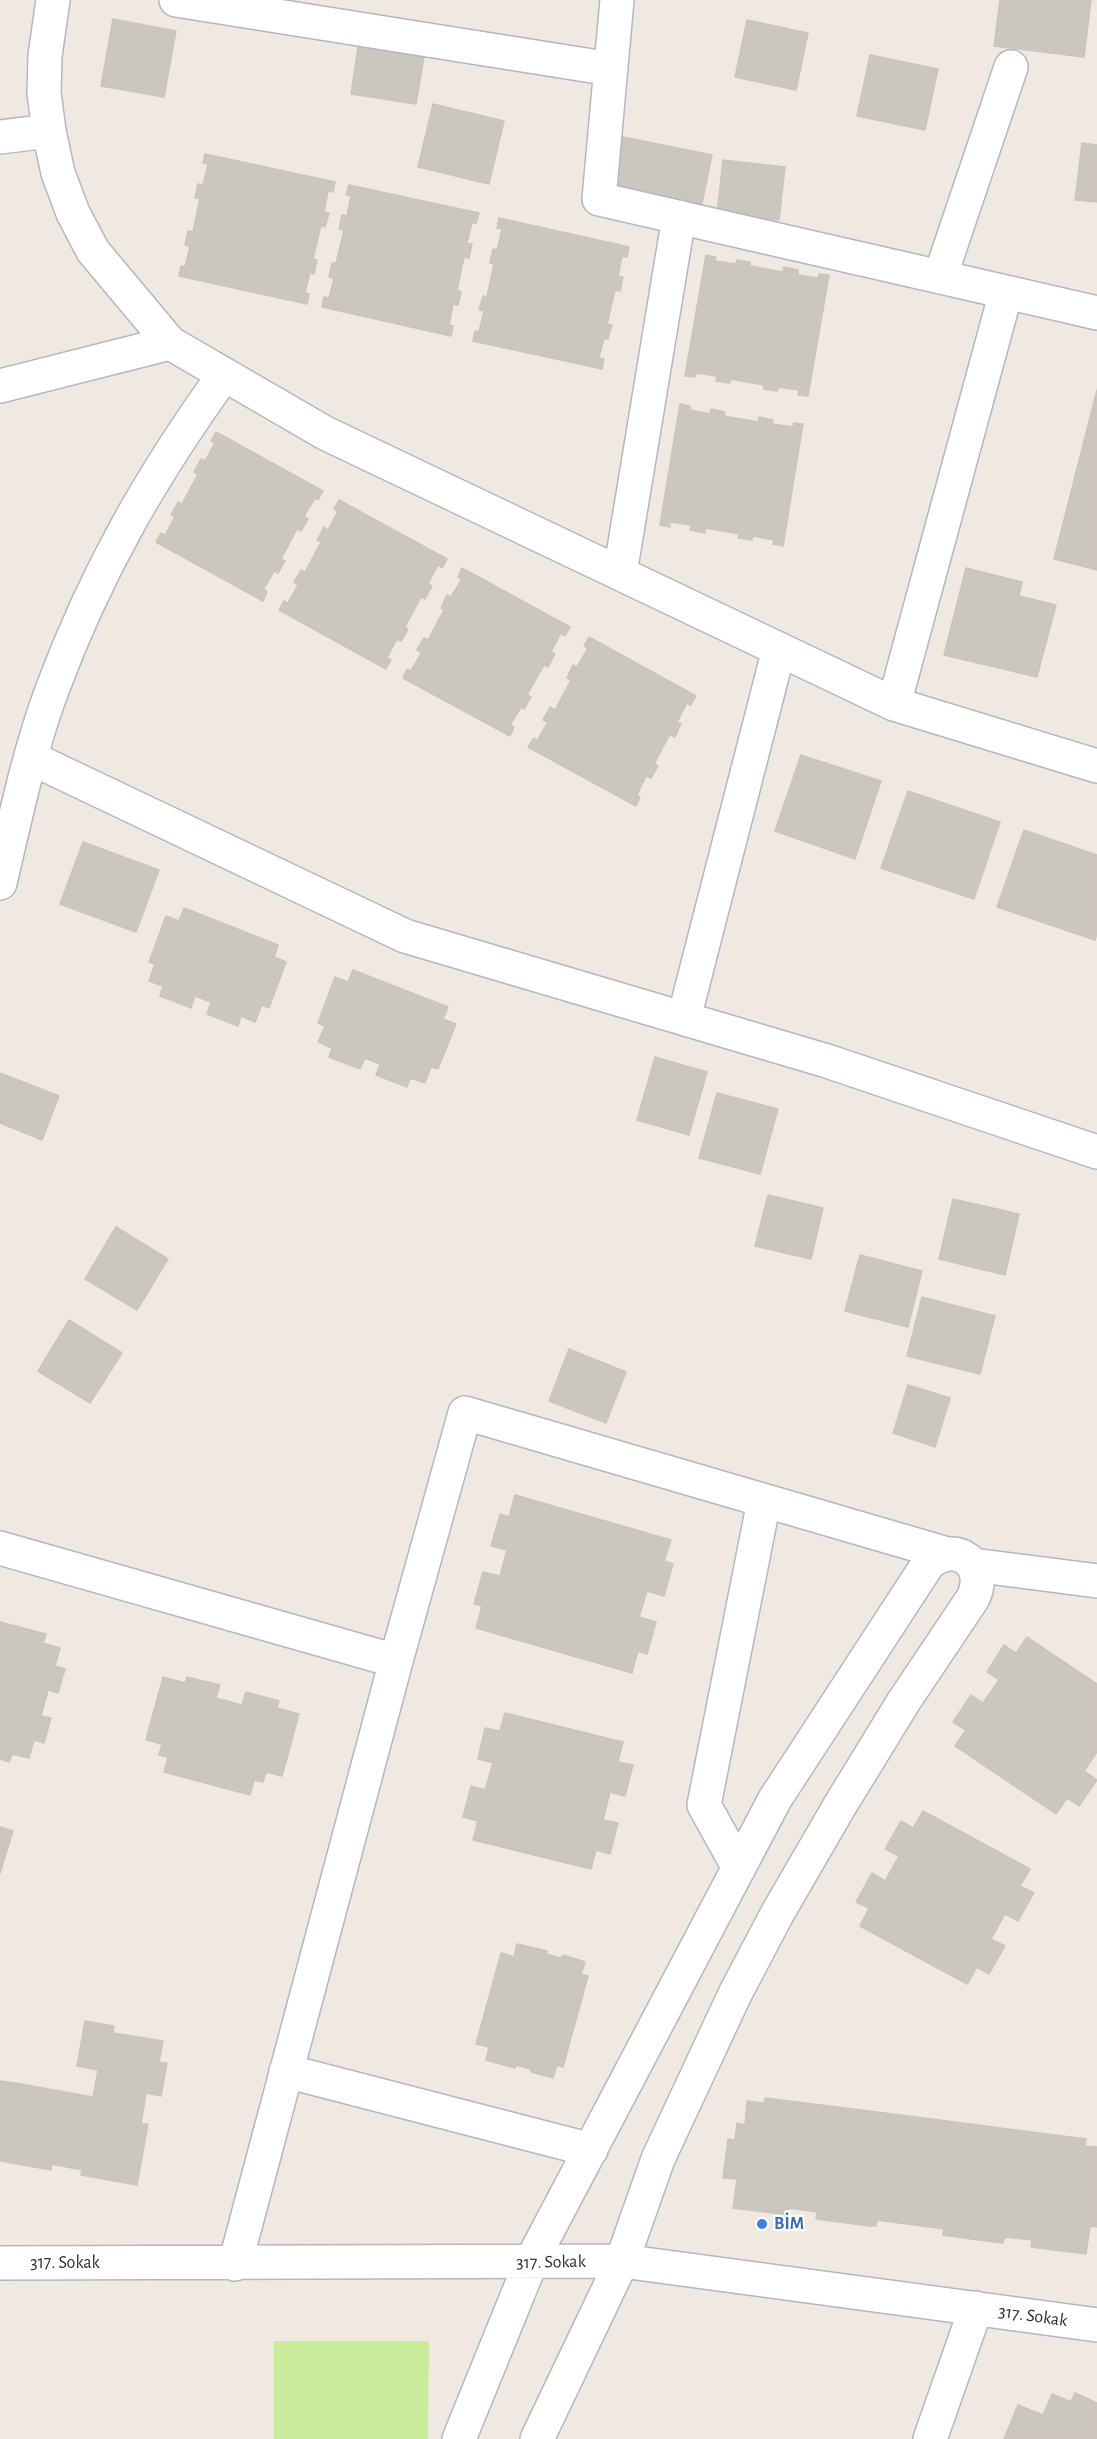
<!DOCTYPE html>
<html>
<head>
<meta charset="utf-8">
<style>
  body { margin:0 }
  canvas { display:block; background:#efe9e1 }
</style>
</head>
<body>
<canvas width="1097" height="2439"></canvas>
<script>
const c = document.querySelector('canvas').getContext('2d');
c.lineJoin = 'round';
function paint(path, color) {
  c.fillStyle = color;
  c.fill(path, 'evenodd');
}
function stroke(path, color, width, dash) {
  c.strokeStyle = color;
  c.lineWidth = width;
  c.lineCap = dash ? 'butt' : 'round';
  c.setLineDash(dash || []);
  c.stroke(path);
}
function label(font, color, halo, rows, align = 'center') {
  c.font = font + ' "Alegreya Sans",sans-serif';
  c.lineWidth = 4.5;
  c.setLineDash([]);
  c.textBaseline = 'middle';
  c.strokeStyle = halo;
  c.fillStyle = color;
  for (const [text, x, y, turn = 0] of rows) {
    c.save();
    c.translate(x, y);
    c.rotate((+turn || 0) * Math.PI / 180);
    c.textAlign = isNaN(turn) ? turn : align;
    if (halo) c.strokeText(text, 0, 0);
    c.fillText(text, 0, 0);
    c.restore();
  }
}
const pitch = new Path2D(`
  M 274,2341 L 429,2341 L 428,2439 L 274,2439 Z`);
const building = new Path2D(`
  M 1000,0 L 1091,0 L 1084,57 L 994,46 Z
  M 113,19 L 176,31 L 164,97 L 101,86 Z
  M 747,20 L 808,33 L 796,90 L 735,77 Z
  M 359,41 L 425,51 L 416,104 L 351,94 Z
  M 870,55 L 938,69 L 925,130 L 857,116 Z
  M 433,104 L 504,121 L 489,184 L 418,167 Z
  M 618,136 L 712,155 L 701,208 L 607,189 Z
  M 1082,143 L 1097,145 L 1097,202 L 1075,200 Z
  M 205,154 L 335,182 L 333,192 L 328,191 L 324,212 L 329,213 L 325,227 L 321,225 L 313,259 L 317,260 L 314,274 L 310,272 L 305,293 L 309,294 L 307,304 L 179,276 L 181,266 L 185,267 L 190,246 L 185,245 L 188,231 L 193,232 L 200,198 L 195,198 L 198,184 L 203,185 L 208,164 L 203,163 Z
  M 723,160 L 785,167 L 779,220 L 717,213 Z
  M 349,185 L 479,213 L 476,223 L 472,223 L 467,243 L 472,244 L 469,258 L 464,257 L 457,290 L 461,292 L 458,305 L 453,304 L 449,325 L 453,326 L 451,336 L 322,307 L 324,297 L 329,298 L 334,278 L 329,277 L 332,263 L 336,263 L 344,230 L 339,229 L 342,215 L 347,216 L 351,196 L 346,195 Z
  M 499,218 L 629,247 L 627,257 L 622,256 L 618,277 L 623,277 L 620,291 L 615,290 L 607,324 L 612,325 L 608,339 L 604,338 L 599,358 L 604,359 L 602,369 L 473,341 L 475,331 L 479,332 L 484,311 L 479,310 L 483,296 L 487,297 L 494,264 L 490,263 L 493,249 L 497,250 L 502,229 L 497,228 Z
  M 706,255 L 716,257 L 715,261 L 736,264 L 737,260 L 750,262 L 750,266 L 783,272 L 784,267 L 798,270 L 798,275 L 818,278 L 819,274 L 829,275 L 808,396 L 798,395 L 799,390 L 778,387 L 777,391 L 764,389 L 764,385 L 730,379 L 730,383 L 716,381 L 717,376 L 696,373 L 695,377 L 685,376 Z
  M 1097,390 L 1097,570 L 1054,559 Z
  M 680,404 L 690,406 L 690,410 L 710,414 L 711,409 L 725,412 L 724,416 L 758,422 L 759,417 L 773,420 L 772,424 L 793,427 L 794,423 L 803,424 L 783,546 L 773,544 L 774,540 L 753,536 L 752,540 L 738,538 L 739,534 L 706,528 L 705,533 L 690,530 L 691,525 L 670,522 L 670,527 L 660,525 Z
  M 216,432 L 323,491 L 318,500 L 315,498 L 304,516 L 308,519 L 301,531 L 297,529 L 281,559 L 285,561 L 278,573 L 274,571 L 264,589 L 267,592 L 263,601 L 156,542 L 161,533 L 165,535 L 175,517 L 171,515 L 178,502 L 182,504 L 198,474 L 194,472 L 201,459 L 205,461 L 215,443 L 211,441 Z
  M 339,500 L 447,559 L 442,568 L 438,565 L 428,584 L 432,586 L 425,599 L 421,597 L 405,627 L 408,629 L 401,641 L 397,639 L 387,658 L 391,660 L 386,669 L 279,610 L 284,601 L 288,603 L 298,585 L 294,582 L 301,570 L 305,572 L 321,542 L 317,540 L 324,527 L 328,530 L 338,511 L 334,509 Z
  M 462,568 L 570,627 L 565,636 L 561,633 L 551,652 L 555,654 L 548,667 L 544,665 L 527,695 L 531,697 L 524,709 L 521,707 L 510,725 L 514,727 L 510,736 L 403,678 L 407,669 L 411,671 L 422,652 L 417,650 L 424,638 L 428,640 L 444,610 L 441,608 L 447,595 L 451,597 L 462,579 L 458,577 Z
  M 966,568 L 1022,582 L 1019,596 L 1056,605 L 1037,677 L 944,655 Z
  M 589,637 L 696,696 L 691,705 L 687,703 L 677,722 L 681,724 L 675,737 L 670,734 L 654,764 L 658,766 L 651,778 L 646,776 L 637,795 L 640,797 L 636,806 L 528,747 L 534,738 L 537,741 L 548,722 L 543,720 L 550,707 L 555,710 L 571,680 L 567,678 L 573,665 L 577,667 L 588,648 L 584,646 Z
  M 801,755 L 881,781 L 855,859 L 775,831 Z
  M 908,791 L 1000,822 L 974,899 L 881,868 Z
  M 1024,830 L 1097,855 L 1097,934 L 1095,940 L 997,907 Z
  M 83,842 L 159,870 L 136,932 L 60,904 Z
  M 184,908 L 278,945 L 274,957 L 286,962 L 269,1008 L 262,1005 L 255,1022 L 241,1016 L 238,1026 L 207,1014 L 211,1002 L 195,996 L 191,1008 L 160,996 L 163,986 L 149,981 L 155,964 L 149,962 L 166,916 L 179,921 Z
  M 353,970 L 448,1007 L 443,1019 L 456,1024 L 438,1069 L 431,1067 L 425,1083 L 410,1078 L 407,1087 L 376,1075 L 380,1064 L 365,1058 L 360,1069 L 329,1057 L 332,1048 L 318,1042 L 325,1026 L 318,1023 L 335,977 L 348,982 Z
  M 655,1057 L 707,1072 L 689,1135 L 637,1120 Z
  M 0,1073 L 59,1096 L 42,1140 L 0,1123 Z
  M 717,1093 L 778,1109 L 760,1174 L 699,1158 Z
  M 768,1195 L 823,1208 L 811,1259 L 755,1246 Z
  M 953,1199 L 1019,1214 L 1005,1275 L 939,1259 Z
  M 116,1227 L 168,1259 L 137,1310 L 85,1279 Z
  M 860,1255 L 922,1271 L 908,1327 L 845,1311 Z
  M 922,1297 L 995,1316 L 980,1374 L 907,1356 Z
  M 69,1320 L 122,1353 L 90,1403 L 38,1371 Z
  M 569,1349 L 626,1372 L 606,1423 L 549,1401 Z
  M 908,1385 L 950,1398 L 935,1447 L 893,1433 Z
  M 515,1495 L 671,1540 L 664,1561 L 673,1564 L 664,1596 L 647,1591 L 639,1617 L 656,1622 L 647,1654 L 638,1651 L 632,1673 L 476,1628 L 482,1606 L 474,1604 L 483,1572 L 500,1576 L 507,1550 L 491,1546 L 500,1514 L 509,1517 Z
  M 0,1622 L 46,1634 L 43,1643 L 60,1648 L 55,1666 L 65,1669 L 58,1693 L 48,1690 L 41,1716 L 51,1718 L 44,1743 L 34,1740 L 29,1758 L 12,1754 L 9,1762 L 0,1759 Z
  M 1027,1637 L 1097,1684 L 1097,1752 L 1084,1771 L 1097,1780 L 1079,1806 L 1067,1798 L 1056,1814 L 955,1746 L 966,1730 L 953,1722 L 971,1695 L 983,1703 L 999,1680 L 987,1672 L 1004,1645 L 1016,1653 Z
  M 163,1677 L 185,1683 L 187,1677 L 220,1685 L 216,1698 L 242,1705 L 246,1692 L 279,1701 L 277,1708 L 299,1714 L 282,1776 L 266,1772 L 263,1782 L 254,1780 L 250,1795 L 164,1772 L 168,1757 L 159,1755 L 162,1744 L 146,1740 Z
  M 505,1713 L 623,1742 L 618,1762 L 633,1765 L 625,1796 L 610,1792 L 603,1820 L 618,1823 L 610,1854 L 596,1850 L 591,1869 L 473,1840 L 478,1821 L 463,1817 L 471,1786 L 485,1790 L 493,1763 L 478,1759 L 485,1728 L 500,1731 Z
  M 923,1811 L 1030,1869 L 1020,1886 L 1034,1893 L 1018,1921 L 1005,1914 L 991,1939 L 1005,1946 L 989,1974 L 977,1967 L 967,1984 L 860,1926 L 869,1908 L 856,1902 L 872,1873 L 885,1881 L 899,1856 L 885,1849 L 901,1821 L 913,1828 Z
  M 0,1827 L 13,1831 L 0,1873 Z
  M 517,1944 L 547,1951 L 546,1954 L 561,1958 L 563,1955 L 585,1962 L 581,1975 L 588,1976 L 563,2067 L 557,2065 L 553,2078 L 531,2072 L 531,2069 L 516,2065 L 515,2068 L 486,2060 L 489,2047 L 476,2044 L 501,1953 L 514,1957 Z
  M 85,2021 L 114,2026 L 113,2033 L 163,2041 L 159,2062 L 167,2063 L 161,2096 L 146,2093 L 141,2124 L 148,2124 L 137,2185 L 81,2175 L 82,2170 L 52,2164 L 51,2170 L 1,2161 L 15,2083 L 93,2097 L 98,2070 L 77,2066 Z
  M 0,2081 L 15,2083 L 1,2161 L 0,2161 Z
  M 765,2098 L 885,2113 L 870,2226 L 816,2219 L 817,2212 L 789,2208 L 788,2215 L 733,2208 L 737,2179 L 723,2178 L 728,2139 L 735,2140 L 737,2123 L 745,2125 L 747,2101 L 764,2103 Z
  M 885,2113 L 993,2127 L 978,2240 L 943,2235 L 944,2229 L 877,2220 L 876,2226 L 870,2226 Z
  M 993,2127 L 1086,2139 L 1085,2146 L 1097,2147 L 1097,2227 L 1090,2226 L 1086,2254 L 1031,2247 L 1032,2240 L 1005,2237 L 1003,2243 L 978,2240 Z
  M 1075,2393 L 1097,2403 L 1097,2439 L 1004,2439 L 1018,2405 L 1043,2415 L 1052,2394 L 1071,2402 Z`);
const minor = new Path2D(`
  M 53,0 L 45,56 L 44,93 L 49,131 L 58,173 L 73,213 L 93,251 L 170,343 L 325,433 L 894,704 L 1097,766
  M 176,0 L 611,69
  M 617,0 L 599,199 L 1006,292 L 894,704
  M 0,137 L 49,131
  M 940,277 L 1011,67
  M 1006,292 L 1097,313
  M 0,386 L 170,343
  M 620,573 L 679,217
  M 31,758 L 405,936 L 827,1061 L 1097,1152
  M 0,883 C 15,819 29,752 52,690 C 96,572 151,476 224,375
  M 684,1018 L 779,649
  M 0,1548 L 396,1661
  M 973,1565 L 1097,1581
  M 739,1868 L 704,1805 L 764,1501
  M 286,2071 L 591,2150
  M 0,2263 L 622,2261 L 1097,2325
  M 235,2264 L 396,1661 L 465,1413 L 944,1553
  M 459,2439 L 531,2262 L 775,1799 L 928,1564 C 956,1539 989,1565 973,1598 L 904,1701 L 839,1807 L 777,1914 L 735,1994 L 658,2159 L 622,2261 L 537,2439
  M 930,2439 L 976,2308`);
const markers = [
  [762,2224,6,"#3f7fe0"]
];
const shopNames = [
  ["BİM",774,2224]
];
const streetNames = [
  ["317. Sokak",551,2262,-1],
  ["317. Sokak",65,2263],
  ["317. Sokak",1033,2316,8]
];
paint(pitch, '#c9ec9a');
paint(building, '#cbc7bf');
stroke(building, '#cbc5ba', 1.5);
stroke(minor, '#b4b7c1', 36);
stroke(minor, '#fff', 33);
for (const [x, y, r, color] of markers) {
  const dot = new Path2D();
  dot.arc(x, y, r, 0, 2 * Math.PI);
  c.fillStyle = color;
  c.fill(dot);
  stroke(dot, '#fff', 2);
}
label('bold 18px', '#366cbe', '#fff', shopNames, 'left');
label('18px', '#2e2e2e', '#fff', streetNames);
</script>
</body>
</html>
